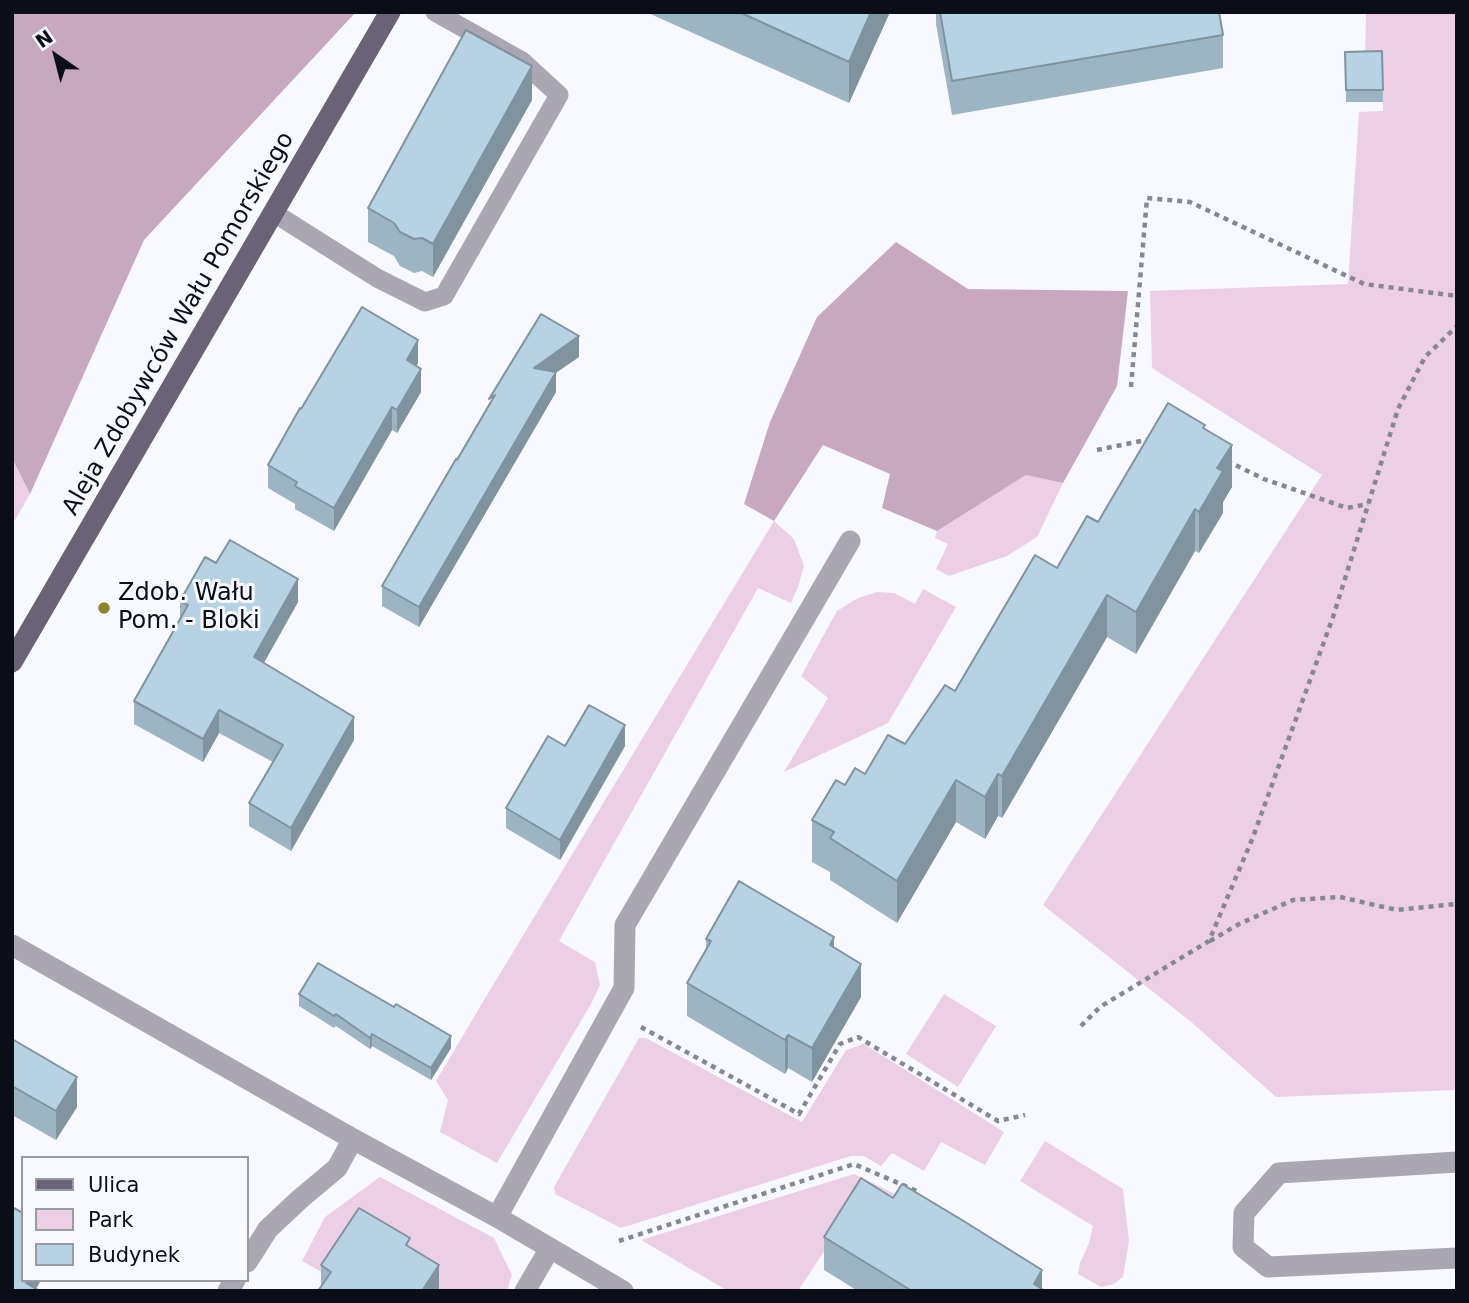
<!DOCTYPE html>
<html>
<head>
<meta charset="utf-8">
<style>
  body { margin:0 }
  #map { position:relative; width:1469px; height:1303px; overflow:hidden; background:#f7f9fe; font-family:"DejaVu Sans",sans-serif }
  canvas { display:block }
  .frame { position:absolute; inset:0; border:14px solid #0b0e17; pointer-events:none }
  .legend { position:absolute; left:21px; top:1156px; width:228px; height:126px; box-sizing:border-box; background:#f7f9fe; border:2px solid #999ba2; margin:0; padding:9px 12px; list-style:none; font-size:21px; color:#0b0e17 }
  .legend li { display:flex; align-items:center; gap:14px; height:35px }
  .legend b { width:35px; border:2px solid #999ba2 }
  .north { position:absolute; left:21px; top:21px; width:70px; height:70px; -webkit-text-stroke:5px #f7f9fe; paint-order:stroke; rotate:325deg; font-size:19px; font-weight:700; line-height:28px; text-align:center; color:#0b0e17 }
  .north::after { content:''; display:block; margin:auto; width:24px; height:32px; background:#0b0e17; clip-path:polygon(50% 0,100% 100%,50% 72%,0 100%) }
</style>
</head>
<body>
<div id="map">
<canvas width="1469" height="1303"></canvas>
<div class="frame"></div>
<ul class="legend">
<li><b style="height:9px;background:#6a6377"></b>Ulica</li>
<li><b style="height:19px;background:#edcfe5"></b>Park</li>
<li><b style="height:19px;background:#b7d2e3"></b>Budynek</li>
</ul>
<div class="north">N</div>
</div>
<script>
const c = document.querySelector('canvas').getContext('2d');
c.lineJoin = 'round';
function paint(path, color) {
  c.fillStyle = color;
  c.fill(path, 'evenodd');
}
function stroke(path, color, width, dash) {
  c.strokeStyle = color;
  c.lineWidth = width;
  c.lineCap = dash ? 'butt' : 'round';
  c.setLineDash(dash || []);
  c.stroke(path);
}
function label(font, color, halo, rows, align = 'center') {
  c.font = font + ' "DejaVu Sans",sans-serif';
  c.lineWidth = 6;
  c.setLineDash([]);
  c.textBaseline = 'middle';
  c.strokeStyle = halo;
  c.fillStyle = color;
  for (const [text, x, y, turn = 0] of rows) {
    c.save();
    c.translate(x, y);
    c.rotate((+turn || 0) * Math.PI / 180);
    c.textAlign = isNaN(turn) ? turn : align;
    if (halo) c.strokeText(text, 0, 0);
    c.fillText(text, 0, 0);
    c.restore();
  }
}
const green = new Path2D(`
  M 1366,12 L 1457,12 L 1457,1090 L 1276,1097 L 1190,1021 L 1043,905 L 1322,475 L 1152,368 L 1150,291 L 1348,284 L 1359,112 L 1383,111 L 1382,63 L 1365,63 Z
  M 12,458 L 30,494 L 12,525 Z
  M 1026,475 L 1063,483 L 1037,537 L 1007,556 L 949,576 L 936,569 L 948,544 L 935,538 L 937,531 Z
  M 774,521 L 794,539 L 804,566 L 798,587 L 791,603 L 758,588 L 559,941 L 595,962 L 600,985 L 591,1004 L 497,1163 L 440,1132 L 448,1100 L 436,1081 L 487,995 Z
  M 923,589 L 956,607 L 888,723 L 784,772 L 828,698 L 801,676 L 837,611 L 858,598 L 877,592 L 894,593 L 915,604 Z
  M 944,994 L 996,1026 L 958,1087 L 906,1054 Z
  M 639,1038 L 646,1038 L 802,1122 L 846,1050 L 864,1044 L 1004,1132 L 985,1165 L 941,1142 L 924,1171 L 892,1153 L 881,1166 L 864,1156 L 851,1156 L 621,1228 L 555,1194 L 554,1187 Z
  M 1045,1141 L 1123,1189 L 1129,1241 L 1123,1277 L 1114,1284 L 1101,1287 L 1078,1274 L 1080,1263 L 1089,1243 L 1093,1226 L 1020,1181 Z
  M 854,1174 L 897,1195 L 882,1213 L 857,1201 L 798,1291 L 728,1291 L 641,1240 Z
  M 380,1177 L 494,1238 L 512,1275 L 507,1291 L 427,1291 L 334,1279 L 302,1261 L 325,1217 Z`);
const forest = new Path2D(`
  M 12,12 L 356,12 L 144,240 L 30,494 L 12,458 Z
  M 896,242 L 968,289 L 1128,291 L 1117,386 L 1063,483 L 1026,475 L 937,531 L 882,508 L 890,474 L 823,445 L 774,521 L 744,504 L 770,422 L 817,317 Z`);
const path = new Path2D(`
  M 1131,387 L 1147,198 L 1190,202 L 1364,284 L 1457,296
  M 1097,450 L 1151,439
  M 1227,461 L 1264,479 L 1347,508 L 1368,504
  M 1210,941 L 1239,924 L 1293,900 L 1340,897 L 1397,910 L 1457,904
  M 1081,1026 L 1100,1007 L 1209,941 L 1253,837 L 1333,617 L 1398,409 L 1425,357 L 1457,326
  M 641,1027 L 799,1114 L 840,1044 L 858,1037 L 998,1121 L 1025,1115
  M 619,1241 L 854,1164 L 919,1192`);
const lane = new Path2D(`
  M 274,213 L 377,278 L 425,302 L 444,296 L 559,95 L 522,61 L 435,12`);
const street = new Path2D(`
  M 12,945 L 353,1139 L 497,1217 L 623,1291
  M 1457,1162 L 1279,1173 L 1244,1213 L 1243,1247 L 1268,1267 L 1457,1258
  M 497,1217 L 624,988 L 625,925 L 850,541
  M 247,1262 L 268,1229 L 300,1199 L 337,1168 L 353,1139
  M 228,1291 L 235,1280
  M 525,1291 L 550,1248`);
const primary = new Path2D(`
  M 12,662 L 390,12`);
const wall = new Path2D(`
  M 646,12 L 890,12 L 849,103 Z
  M 936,12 L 1219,12 L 1223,35 L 1223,68 L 952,115 L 936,24 Z
  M 1382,51 L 1383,102 L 1346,102 L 1345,52 Z
  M 532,100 L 433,277 L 422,271 L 414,273 L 400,266 L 394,256 L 368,242 L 368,208 Z
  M 579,357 L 556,372 L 556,392 L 419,627 L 382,606 L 382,586 L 489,404 Z
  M 418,363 L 416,366 L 421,392 L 397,433 L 392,430 L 334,531 L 295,509 L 295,504 L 268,488 L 268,465 L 301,409 Z
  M 1205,429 L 1232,487 L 1223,502 L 1223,513 L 1199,553 L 1195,551 L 1136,654 L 1107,637 L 1002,818 L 998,816 L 985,839 L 956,822 L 897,923 L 830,880 L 830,872 L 812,862 L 812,820 L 845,785 L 865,774 L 905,744 L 955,691 L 1057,568 L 1098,522 Z
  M 216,563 L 298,602 L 264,663 L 354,740 L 291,851 L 249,826 L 249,803 L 273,762 L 219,733 L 203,762 L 134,724 L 134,701 L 180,620 L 180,601 Z
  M 565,746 L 625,746 L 560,860 L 506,828 L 506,808 Z
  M 706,939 L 834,948 L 861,997 L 812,1082 L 788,1068 L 785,1074 L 687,1016 L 687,983 L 706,950 Z
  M 299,994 L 451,1048 L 431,1080 L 372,1046 L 370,1049 L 336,1026 L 334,1028 L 299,1006 Z
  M 12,1039 L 77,1107 L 56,1140 L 12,1115 Z
  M 893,1198 L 1042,1289 L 1045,1291 L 858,1291 L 824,1270 L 824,1237 Z
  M 410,1247 L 439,1291 L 321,1287 L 321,1265 Z`);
const shadedWall = new Path2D(`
  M 871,12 L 890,12 L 849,103 L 849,62 Z
  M 532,66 L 532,100 L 433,277 L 433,244 Z
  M 579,336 L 579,357 L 534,388 L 534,368 Z
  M 418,340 L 418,363 L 407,383 L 407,360 Z
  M 421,369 L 421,392 L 397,433 L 397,410 Z
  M 556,372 L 556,392 L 419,627 L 419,607 Z
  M 392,407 L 392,430 L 334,531 L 334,508 Z
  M 1232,445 L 1232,487 L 1223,502 L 1223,513 L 1199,553 L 1199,512 L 1217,468 Z
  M 1195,509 L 1195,551 L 1136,654 L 1136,612 Z
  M 298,579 L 298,602 L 254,680 L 254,657 Z
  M 1107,595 L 1107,637 L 1002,818 L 1002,776 Z
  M 219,710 L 219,733 L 203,762 L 203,739 Z
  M 354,717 L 354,740 L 291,851 L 291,828 Z
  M 625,725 L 625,746 L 560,860 L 560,840 Z
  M 998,774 L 998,816 L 985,839 L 985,797 Z
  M 956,780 L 956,822 L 897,923 L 897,881 Z
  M 834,937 L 834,971 L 830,945 Z
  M 861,964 L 861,997 L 812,1082 L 812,1048 Z
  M 372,1034 L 372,1046 L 370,1049 L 370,1038 Z
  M 788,1035 L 788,1068 L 785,1074 L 785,1040 Z
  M 451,1036 L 451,1048 L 431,1080 L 431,1068 Z
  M 77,1077 L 77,1107 L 56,1140 L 56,1111 Z
  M 439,1265 L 439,1291 L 422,1291 Z
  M 1042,1270 L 1042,1291 L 1034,1284 Z
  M 28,1280 L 41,1280 L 35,1291 L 26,1283 Z`);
const building = new Path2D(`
  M 739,12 L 871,12 L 849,62 Z
  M 940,12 L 1219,12 L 1223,35 L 952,81 Z
  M 466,30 L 532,66 L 433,244 L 422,238 L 414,239 L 400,232 L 394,223 L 368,208 Z
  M 1382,51 L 1383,90 L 1346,90 L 1345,52 Z
  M 362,307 L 418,340 L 407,360 L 421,369 L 397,410 L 392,407 L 334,508 L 295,486 L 297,482 L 268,465 L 300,408 L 301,409 Z
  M 541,314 L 579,336 L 534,368 L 556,372 L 419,607 L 382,586 L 456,459 L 457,460 L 495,395 L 489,399 Z
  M 1168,403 L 1205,425 L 1203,428 L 1232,445 L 1217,468 L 1223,471 L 1199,512 L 1195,509 L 1136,612 L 1107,595 L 1002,776 L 998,774 L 985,797 L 956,780 L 897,881 L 830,838 L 834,832 L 812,820 L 836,780 L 845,785 L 855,768 L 865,774 L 888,735 L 905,744 L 945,685 L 955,691 L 1035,555 L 1057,568 L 1087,516 L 1098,522 Z
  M 230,540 L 298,579 L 254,657 L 354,717 L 291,828 L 249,803 L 283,745 L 219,710 L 203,739 L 134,701 L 188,605 L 180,601 L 205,557 L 216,563 Z
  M 589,705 L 625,725 L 560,840 L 506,808 L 548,736 L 565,746 Z
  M 739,881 L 834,937 L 830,945 L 861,964 L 812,1048 L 788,1035 L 785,1040 L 687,983 L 711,941 L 706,939 Z
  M 318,963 L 394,1007 L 396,1004 L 451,1036 L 431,1068 L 372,1034 L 370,1038 L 336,1014 L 334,1016 L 299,994 Z
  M 12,1039 L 77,1077 L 56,1111 L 12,1086 Z
  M 861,1178 L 893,1198 L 902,1184 L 962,1220 L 1042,1270 L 1034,1284 L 1045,1291 L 912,1291 L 824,1237 Z
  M 12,1207 L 23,1213 L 23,1280 L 28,1280 L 26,1283 L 38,1290 L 38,1291 L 12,1291 Z
  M 359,1208 L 410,1238 L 406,1245 L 439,1265 L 422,1291 L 318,1291 L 331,1272 L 321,1265 Z`);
const markers = [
  [104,608,7,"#89832b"]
];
const streetNames = [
  ["Aleja Zdobywców Wału Pomorskiego",179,324,-60]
];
const poiNames = [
  ["Zdob. Wału",118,594],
  ["Pom. - Bloki",118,622]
];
paint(green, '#edcfe5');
paint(forest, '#c7a8bf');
stroke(path, '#85888f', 4.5, [5, 5]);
stroke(lane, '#aba7b2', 19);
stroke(street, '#aba7b2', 21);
stroke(primary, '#6a6377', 21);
paint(wall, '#9db5c3');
paint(shadedWall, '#80939f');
paint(building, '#b7d2e3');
stroke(building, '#80939f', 2);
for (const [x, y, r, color] of markers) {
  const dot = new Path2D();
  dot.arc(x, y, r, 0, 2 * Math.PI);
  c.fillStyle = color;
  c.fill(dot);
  stroke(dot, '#f7f9fe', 2.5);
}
label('24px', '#0b0e17', '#f7f9fe', streetNames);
label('24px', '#0b0e17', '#f7f9fe', poiNames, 'left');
</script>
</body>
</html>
